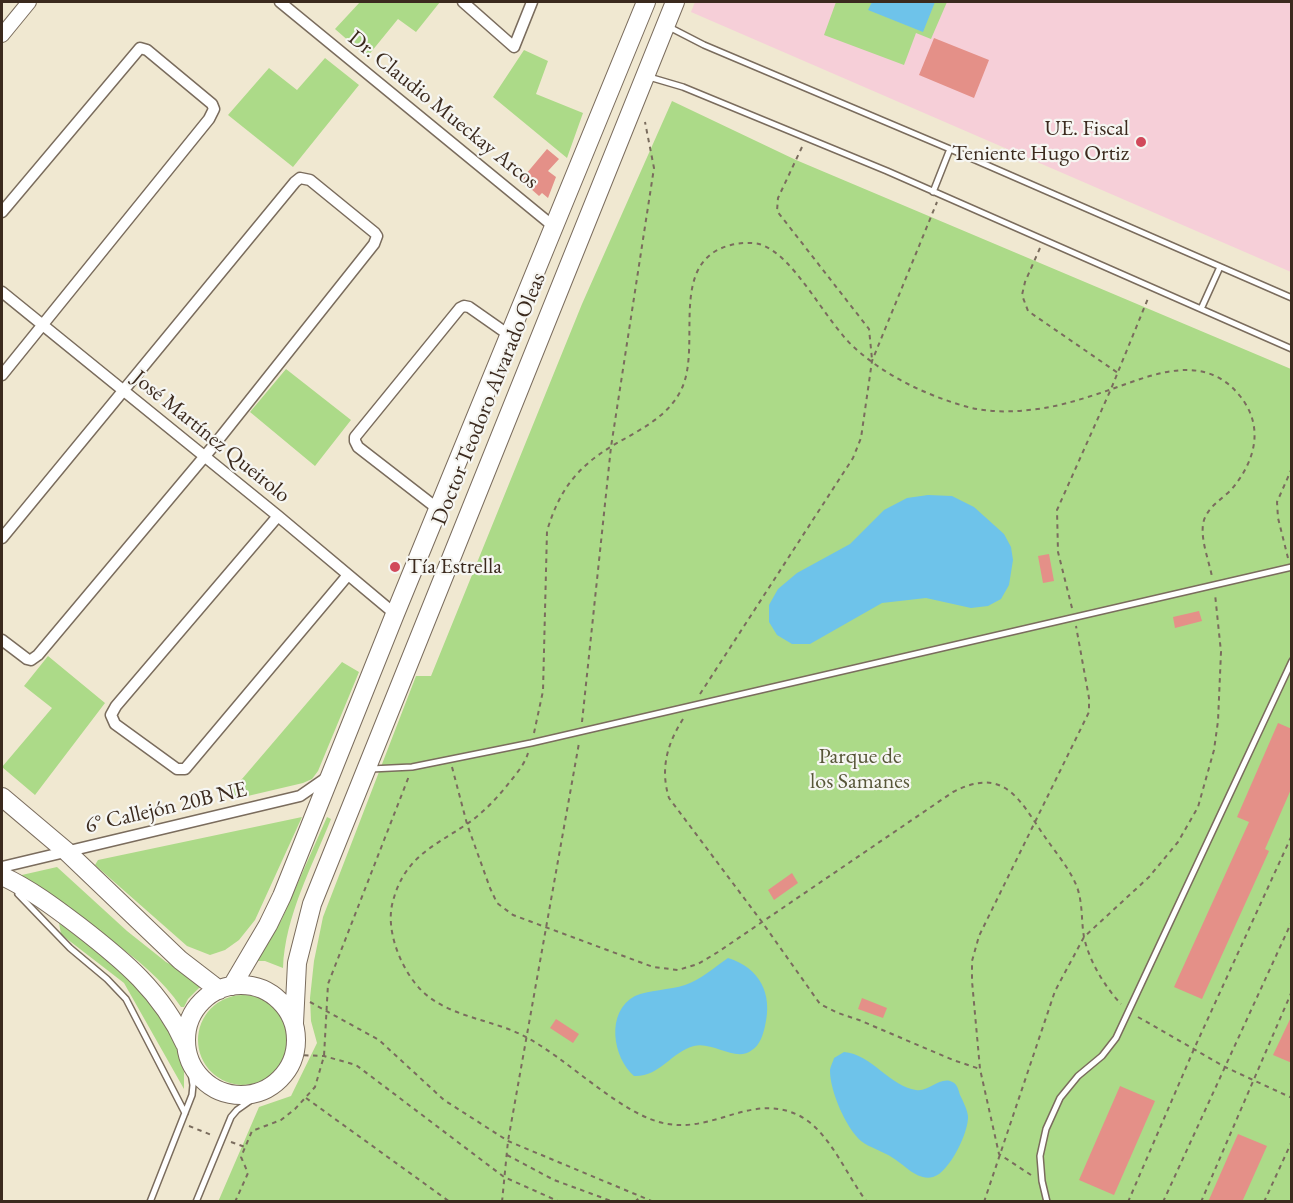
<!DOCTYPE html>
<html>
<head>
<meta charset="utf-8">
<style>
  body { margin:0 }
  #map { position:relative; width:1293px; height:1203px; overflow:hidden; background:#f0e8d1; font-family:"EB Garamond",serif }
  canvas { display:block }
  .frame { position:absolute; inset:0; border:3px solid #3b2a1e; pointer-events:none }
</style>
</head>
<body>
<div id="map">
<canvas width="1293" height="1203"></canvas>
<div class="frame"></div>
</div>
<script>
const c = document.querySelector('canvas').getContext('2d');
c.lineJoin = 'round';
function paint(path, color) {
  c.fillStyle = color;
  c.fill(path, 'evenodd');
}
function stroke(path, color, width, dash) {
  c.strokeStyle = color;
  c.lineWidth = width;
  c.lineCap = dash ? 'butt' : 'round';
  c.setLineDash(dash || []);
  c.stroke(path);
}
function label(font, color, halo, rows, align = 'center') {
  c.font = font + ' "EB Garamond",serif';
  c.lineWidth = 4.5;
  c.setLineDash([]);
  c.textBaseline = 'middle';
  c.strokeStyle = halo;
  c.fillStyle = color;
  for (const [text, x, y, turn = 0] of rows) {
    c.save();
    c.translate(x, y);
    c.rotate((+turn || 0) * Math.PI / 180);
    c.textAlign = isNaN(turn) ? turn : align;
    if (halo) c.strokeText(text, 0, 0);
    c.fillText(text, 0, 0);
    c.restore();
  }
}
const built = new Path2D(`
  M 695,2 L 1291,2 L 1291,272 L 691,12 Z`);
const green = new Path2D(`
  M 360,2 L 440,2 L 416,32 L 398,19 L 367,57 L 335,29 Z
  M 836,2 L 947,2 L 931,39 L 916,33 L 904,65 L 824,35 Z
  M 524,50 L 548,61 L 536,94 L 583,113 L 567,158 L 493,97 Z
  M 325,58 L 359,85 L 293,167 L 228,115 L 269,68 L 297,90 Z
  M 672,101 L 796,160 L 1291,369 L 1291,1201 L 218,1202 L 259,1107 L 291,1096 L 317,1043 L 311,1021 L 310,998 L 314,961 L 323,917 L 416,676 L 431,676 L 582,304 Z
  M 286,369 L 351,420 L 315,466 L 250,412 Z
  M 48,656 L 105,703 L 35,795 L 2,767 L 52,708 L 24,686 Z
  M 342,662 L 359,672 L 318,771 L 312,779 L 303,783 L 235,799 L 230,793 Z
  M 302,817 L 255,920 L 239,940 L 225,950 L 210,955 L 187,946 L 95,865 L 98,860 Z
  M 327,817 L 331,819 C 312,867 285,916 283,968 L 265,961 L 254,961 L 281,921 Z
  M 57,867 L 127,931 L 166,962 L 204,983 L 188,999 L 184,1007 L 181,1007 C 148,956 66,911 13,877 Z
  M 59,923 L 124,972 L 149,994 L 174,1039 L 184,1072 L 184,1089 L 124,983 L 67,939 L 61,934 Z
  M198 1040a45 45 0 1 1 90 0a45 45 0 1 1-90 0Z`);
const water = new Path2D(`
  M 872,2 L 935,2 L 923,32 L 868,10 Z
  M 928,495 L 952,496 L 974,507 L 1004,534 L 1011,547 L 1013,560 L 1009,585 L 1001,599 L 988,606 L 971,608 L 926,598 L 882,603 L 810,644 L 792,644 L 777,635 L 769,622 L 769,605 L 778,589 L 797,573 L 850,544 L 884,510 L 907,498 Z
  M 728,958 C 760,968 773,994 765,1026 C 763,1035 760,1045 752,1050 C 736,1063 713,1041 694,1046 C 671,1052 660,1077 634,1076 C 613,1058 605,1012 635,996 C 648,990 670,990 685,985 C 700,980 715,967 728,958 Z
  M 844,1052 C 871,1054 891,1087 916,1090 C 929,1092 938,1078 950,1081 C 957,1083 958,1088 960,1095 C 963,1101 967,1109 968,1116 C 969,1132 949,1173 933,1177 C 917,1181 905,1165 893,1158 C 883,1151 870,1148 861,1141 C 846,1128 830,1091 830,1071 C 830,1067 833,1062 834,1058 Z`);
const building = new Path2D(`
  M 934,38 L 989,60 L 974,98 L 919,75 Z
  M 547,149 L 559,159 L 548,171 L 556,177 L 548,198 L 542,193 L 539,196 L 521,180 Z
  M 1049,554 L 1054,581 L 1043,583 L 1038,556 Z
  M 1199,611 L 1202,621 L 1175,628 L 1173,617 Z
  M 1278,723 L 1292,729 L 1292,787 L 1265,849 L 1269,851 L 1202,999 L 1174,987 L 1249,822 L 1237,817 Z
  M 792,873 L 798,883 L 774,900 L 768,890 Z
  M 862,998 L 887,1008 L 883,1018 L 858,1009 Z
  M 1292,1015 L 1292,1063 L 1273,1055 Z
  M 556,1019 L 579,1034 L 573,1043 L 550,1028 Z
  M 1120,1086 L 1155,1101 L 1114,1195 L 1079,1180 Z
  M 1238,1134 L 1267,1146 L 1242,1202 L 1208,1202 Z`);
const path = new Path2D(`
  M 802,147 L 778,198 L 777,211 L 869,329 L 872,359
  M 1040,248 L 1025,282 L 1022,295 L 1028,311 L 1118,373
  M 1288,558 L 1278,518 L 1277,502 L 1292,468
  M 1072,608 L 1058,552 L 1057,510 L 1111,389 L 1149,296
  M 700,694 L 853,458 L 861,438 L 872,361 L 937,202
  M 683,719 C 667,744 660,769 669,798 L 762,922 L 820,1004 L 838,1013 L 859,1020 L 953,1060 L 980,1069
  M 582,722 L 611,447 L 654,168 L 645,122
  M 534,733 L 543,691 L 547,531 C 559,491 576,468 612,446 C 639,430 669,417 682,388 C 702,344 667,261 731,245 C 739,243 751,242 759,244 C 795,254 826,324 857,350 C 888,377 924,394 964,406 C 991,414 1023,412 1050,407 C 1070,403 1092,396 1112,389 C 1154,374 1205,352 1240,396 C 1265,427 1255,462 1231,490 C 1221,500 1209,506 1204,520 C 1199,537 1209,560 1212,577
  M 528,753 C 525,764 516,774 509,783 C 497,798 483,813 467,824 C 431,848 403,858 392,905 C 386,933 402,971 422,991 C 449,1017 490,1019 522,1035 C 567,1057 622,1117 668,1124 C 716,1132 753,1092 800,1116 C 830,1132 846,1175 867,1202
  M 452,767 L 467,824 L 490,888 L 497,903 L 513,915 L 653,967 L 678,970 L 698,964 L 718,952 L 953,792 C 1005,765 1020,801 1045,837 C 1056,853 1070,869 1077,887 C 1083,904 1081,920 1084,937 C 1089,961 1105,987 1121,1004
  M 310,1002 L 379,1040 L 444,1100 L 508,1141 L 654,1202
  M 1138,1017 L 1225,1067 L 1292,1098
  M 295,1055 L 324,1056 L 356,1065 L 504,1177 L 560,1202
  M 306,1098 L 450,1202
  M 189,1126 L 214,1136
  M 231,1142 L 245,1147
  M 507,1155 L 554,1180 L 614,1202
  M 1031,1175 L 999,1154 L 980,1069 L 972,981 L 972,961 L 979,936 L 1089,712 L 1089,698 L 1076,626
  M 235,1202 L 248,1173 L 241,1157 L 252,1131 L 281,1120 L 295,1109 L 315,1087 L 324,1056 L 328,984 L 409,776
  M 502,1202 L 508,1141 L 579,743
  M 635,1202 L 640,1197
  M 984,1202 L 1055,991 L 1084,937 L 1149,877 L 1178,842 L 1198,807 L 1214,750 L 1218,721 L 1221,652 L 1215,594
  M 1128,1202 L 1194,1049 L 1292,835
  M 1163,1202 L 1292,921
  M 1201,1202 L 1292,991
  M 1264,1202 L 1292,1141`);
const service = new Path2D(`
  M 669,27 L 704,45 L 950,149 L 1292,298
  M 649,77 L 683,87 L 887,171 L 1292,349
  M 933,192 L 950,149
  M 1201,309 L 1220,267
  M 371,769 L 412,767 L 531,743 L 1292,567
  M 18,894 L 70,948 L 107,979 L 126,999 L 185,1113
  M 150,1202 L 192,1095 L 193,1085 L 189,1060
  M 196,1202 L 231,1117 L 237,1110 L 261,1093
  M 1047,1202 L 1042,1181 L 1040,1156 L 1046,1129 L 1060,1098 L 1078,1076 L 1102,1056 L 1116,1038 L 1292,661`);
const minor = new Path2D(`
  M 280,2 L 553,226
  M 463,2 L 514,47 L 532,2
  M 2,212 L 140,48 L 147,50 L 212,104 L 214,109 L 209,119 L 2,375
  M 2,292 L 278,516 L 395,614
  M 438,509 L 358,447 L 355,441 L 355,437 L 460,308 L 464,306 L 469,307 L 509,335
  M 278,516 L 116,706 L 111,715 L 115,724 L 177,769 L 185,769 L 348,575
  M 2,538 L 295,182 L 300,178 L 310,180 L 375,233 L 377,236 L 374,244 L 215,444 L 38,655 L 31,660 L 27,659 L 2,640
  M 2,867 L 300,796 L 326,778`);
const tertiary = new Path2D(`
  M 2,35 L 29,2`);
const primary = new Path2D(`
  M 2,797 L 66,851 L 180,960 L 219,990
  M 2,876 C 30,889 54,907 79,926 C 123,960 162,992 185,1044
  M186 1040a55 55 0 1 1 110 0a55 55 0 1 1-110 0Z
  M 232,986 L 268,925 L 282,896 L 395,614 L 646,2
  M 294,1023 L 297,963 L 312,904 L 675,2`);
const markers = [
  [1141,142,6,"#d1495b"],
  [395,567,6,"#d1495b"]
];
const streetNames = [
  ["Dr. Claudio Mueckay Arcos",443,110,39],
  ["Doctor Teodoro Alvarado Oleas",489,399,-68],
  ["José Martínez Queirolo",211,437,39],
  ["6° Callejón 20B NE",166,808,-13]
];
const poiNames = [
  ["UE. Fiscal",1129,129],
  ["Teniente Hugo Ortiz",1129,154],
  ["Tía Estrella",407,567,"left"]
];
const parkNames = [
  ["Parque de",860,757],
  ["los Samanes",860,782]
];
paint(built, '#f6cfd8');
paint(green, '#acda88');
paint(water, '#6ec3ea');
paint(building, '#e49088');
stroke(service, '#7a6c5d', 8);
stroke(minor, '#7a6c5d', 13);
stroke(tertiary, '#7a6c5d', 16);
stroke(primary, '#7a6c5d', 20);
stroke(path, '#7a6c5d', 2, [4.5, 4.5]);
stroke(service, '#fff', 5);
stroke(minor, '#fff', 10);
stroke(tertiary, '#fff', 14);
stroke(primary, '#fff', 18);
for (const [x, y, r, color] of markers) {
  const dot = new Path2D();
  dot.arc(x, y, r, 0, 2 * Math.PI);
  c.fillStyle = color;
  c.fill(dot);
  stroke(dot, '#f6f6f2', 2);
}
label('22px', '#3b2a1e', '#f6f6f2', streetNames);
label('22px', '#3b2a1e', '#f6f6f2', poiNames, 'right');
label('22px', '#575638', '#f6f6f2', parkNames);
</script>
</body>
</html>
